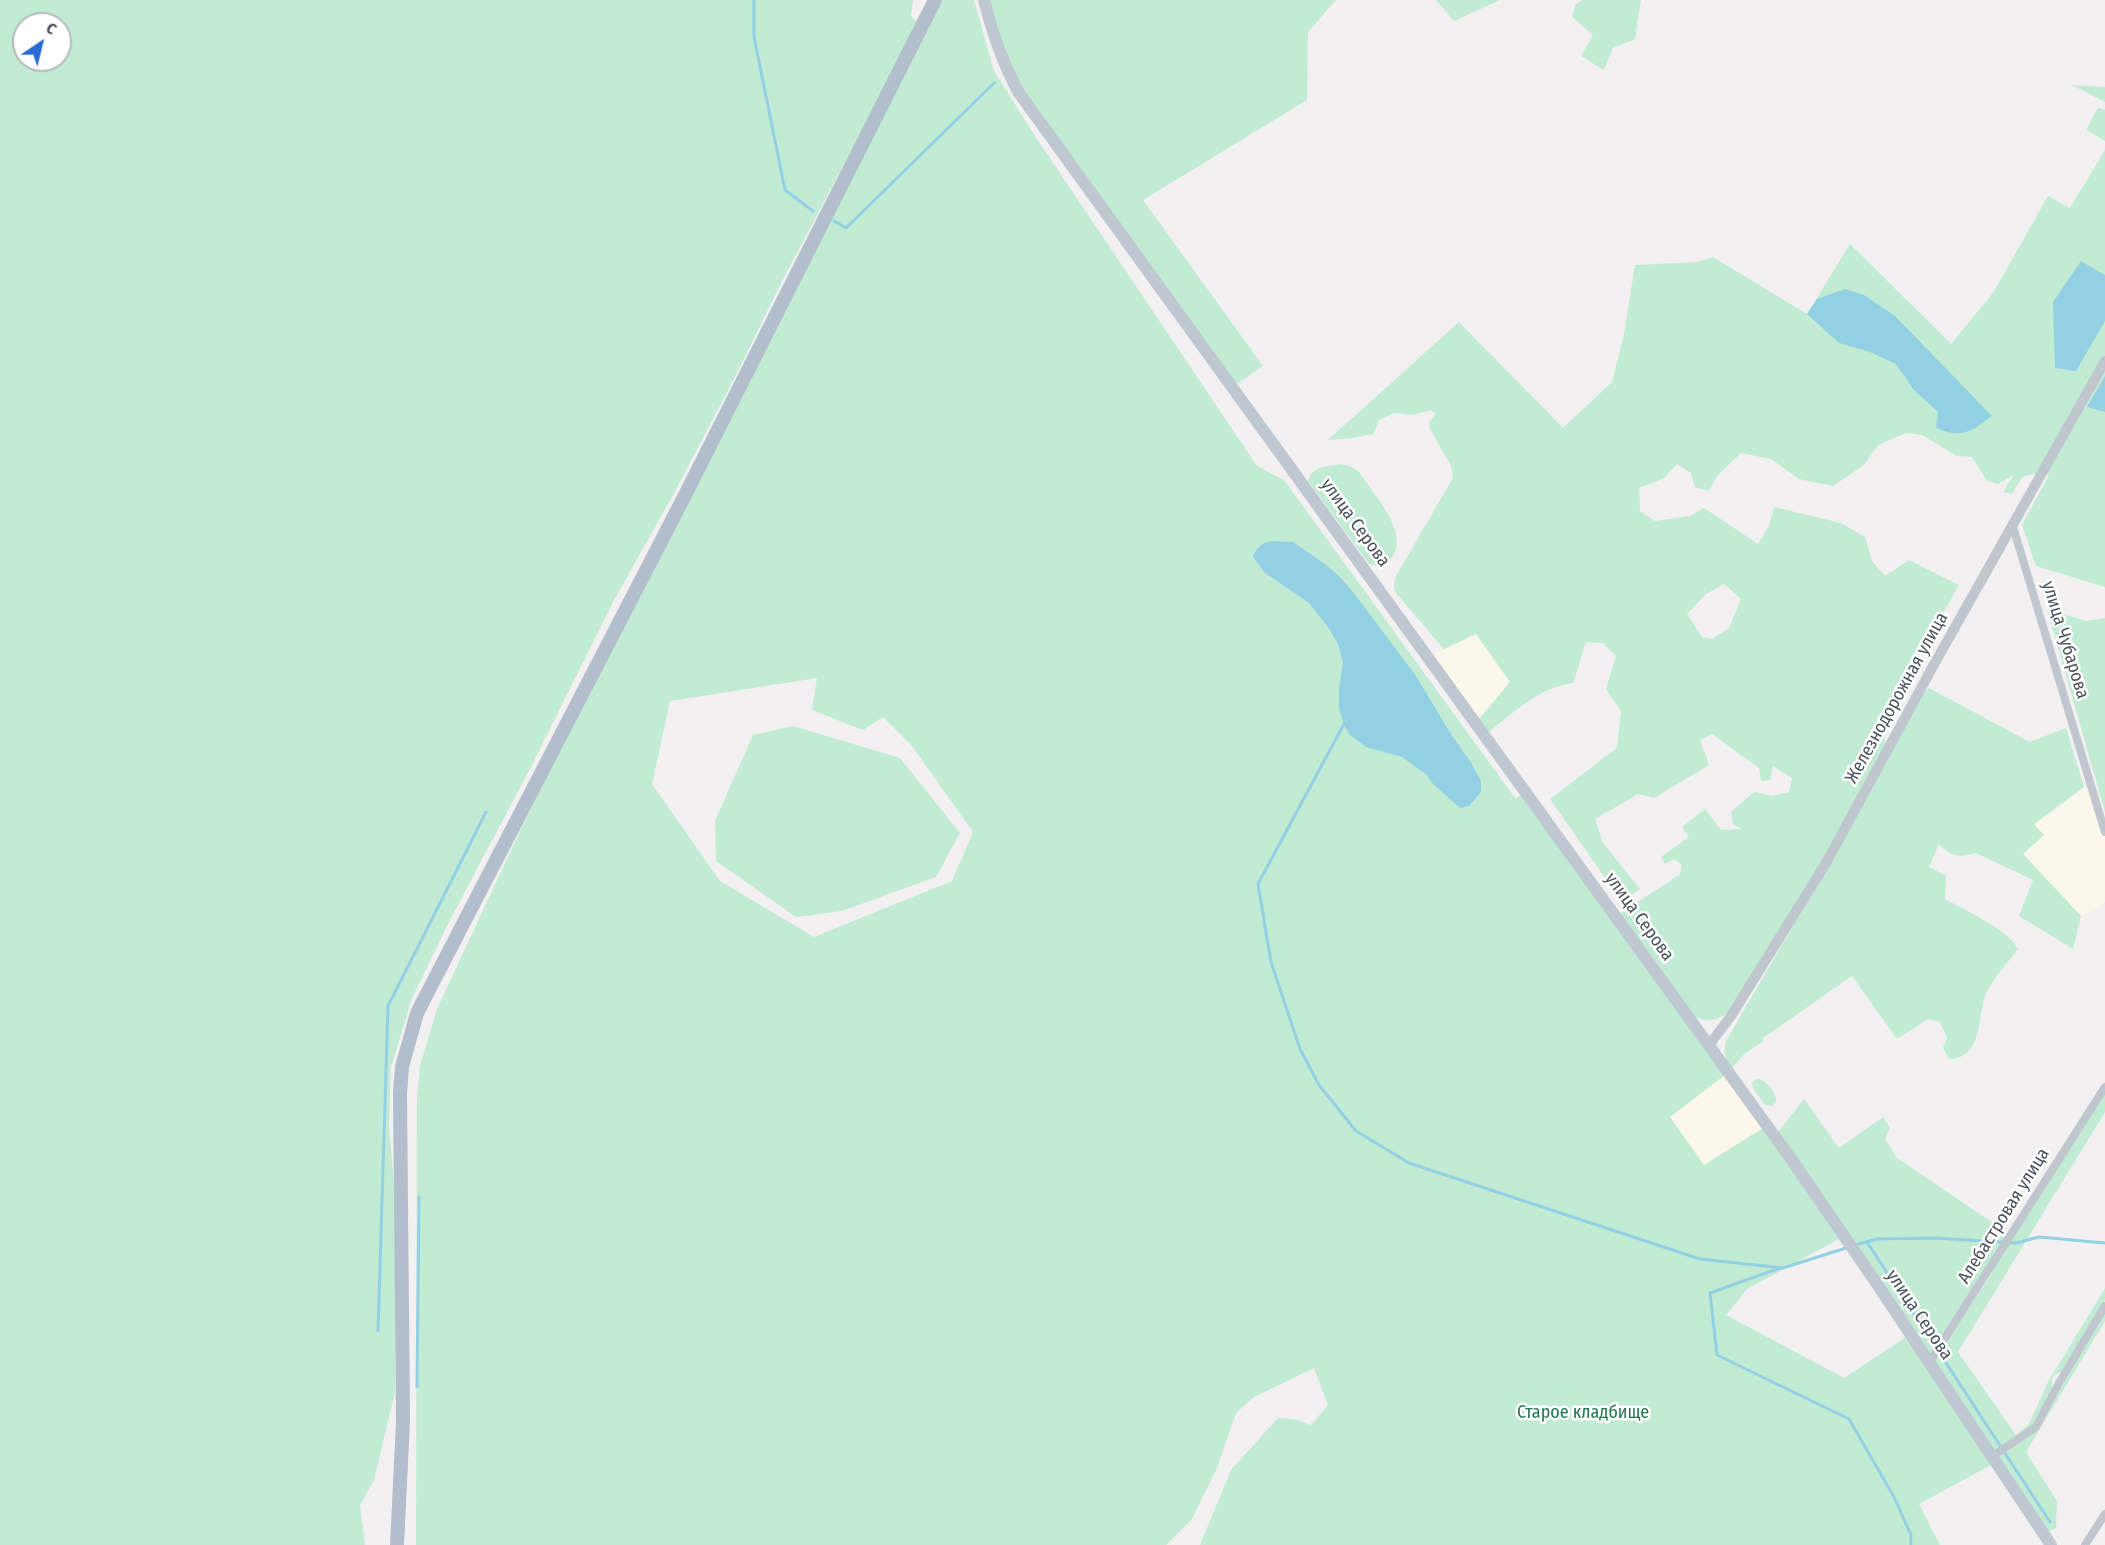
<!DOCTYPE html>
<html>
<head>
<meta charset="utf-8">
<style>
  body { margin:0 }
  #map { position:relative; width:2105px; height:1545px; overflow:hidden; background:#f2f0f0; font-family:"Fira Sans Condensed",sans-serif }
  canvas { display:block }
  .north { position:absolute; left:12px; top:12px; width:60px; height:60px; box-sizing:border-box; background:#fff; border:2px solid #b6babd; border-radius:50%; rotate:35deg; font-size:16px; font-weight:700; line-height:24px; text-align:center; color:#49525b }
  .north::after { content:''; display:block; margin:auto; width:21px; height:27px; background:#296bd2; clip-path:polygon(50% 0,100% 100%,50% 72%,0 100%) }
</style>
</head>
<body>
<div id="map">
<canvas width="2105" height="1545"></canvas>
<div class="north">С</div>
</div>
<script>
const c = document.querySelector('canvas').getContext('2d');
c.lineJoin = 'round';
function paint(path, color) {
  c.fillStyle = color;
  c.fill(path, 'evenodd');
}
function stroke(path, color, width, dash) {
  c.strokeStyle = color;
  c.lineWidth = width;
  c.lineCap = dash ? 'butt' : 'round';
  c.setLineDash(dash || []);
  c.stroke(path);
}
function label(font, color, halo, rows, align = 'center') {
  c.font = font + ' "Fira Sans Condensed",sans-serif';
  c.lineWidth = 5;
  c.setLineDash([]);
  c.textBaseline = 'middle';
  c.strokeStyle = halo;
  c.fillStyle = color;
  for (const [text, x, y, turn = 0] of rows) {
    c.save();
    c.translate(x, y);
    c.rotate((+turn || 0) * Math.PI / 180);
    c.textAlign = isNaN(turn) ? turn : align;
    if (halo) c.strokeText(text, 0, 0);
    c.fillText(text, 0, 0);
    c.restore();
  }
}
const commercial = new Path2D(`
  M 1476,634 L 1510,682 L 1479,719 L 1432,655 Z
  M 2090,784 L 2105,832 L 2105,902 L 2081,916 L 2023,854 L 2043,835 L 2034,825 Z
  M 1725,1075 L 1763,1128 L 1704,1165 L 1669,1117 Z`);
const green = new Path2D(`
  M 0,0 L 913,0 L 911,16 L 918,24 L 782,281 L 738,371 L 672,497 L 614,600 L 533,763 L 452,916 L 412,998 L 391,1067 L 389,1126 L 396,1205 L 395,1392 L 374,1480 L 360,1505 L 365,1545 L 0,1545 ZM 24,24 L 60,24 L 60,60 L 24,60 Z
  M 940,0 L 974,0 L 994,71 L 1033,133 L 1257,466 L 1284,480 L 1515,798 L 1522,795 L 1725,1075 L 1670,1117 L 1704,1165 L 1763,1128 L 1839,1239 L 1747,1289 L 1726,1315 L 1844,1378 L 1906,1337 L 1991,1465 L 1919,1504 L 1940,1545 L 1200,1545 L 1231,1470 L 1278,1418 L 1294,1419 L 1311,1425 L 1328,1405 L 1314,1368 L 1254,1397 L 1236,1413 L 1217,1468 L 1192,1519 L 1166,1545 L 416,1545 L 417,1096 L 420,1066 L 437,1009 L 607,645 ZM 817,678 L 812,710 L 863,730 L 883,717 L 912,746 L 973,832 L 952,881 L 814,937 L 720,881 L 652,784 L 670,701 Z
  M 989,0 L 1336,0 L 1308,32 L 1307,100 L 1143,200 L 1263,366 L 1237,384 L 1021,89 L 1008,64 Z
  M 1436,0 L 1500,0 L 1454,21 Z
  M 1583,0 L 1641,0 L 1635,39 L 1613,48 L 1604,70 L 1581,56 L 1593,35 L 1572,17 L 1576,4 Z
  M 2072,85 L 2105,87 L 2105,102 Z
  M 2098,108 L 2105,110 L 2105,141 L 2086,130 Z
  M 2105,150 L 2105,587 L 2036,566 L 2022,525 L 2049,475 L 2042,472 L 2022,477 L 2012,494 L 2003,492 L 2014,475 L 1998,484 L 1987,481 L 1972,457 L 1957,456 L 1922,435 L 1906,433 L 1878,445 L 1864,465 L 1833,486 L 1799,479 L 1771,459 L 1741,453 L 1717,476 L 1709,491 L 1695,487 L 1691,473 L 1677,464 L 1664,478 L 1639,488 L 1640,511 L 1655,521 L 1690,516 L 1704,508 L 1758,544 L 1769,526 L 1774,507 L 1841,523 L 1865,537 L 1872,561 L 1885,576 L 1909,560 L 1959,585 L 1881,723 L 1886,743 L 1823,861 L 1729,1012 C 1717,1020 1708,1024 1694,1016 L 1619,914 C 1639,900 1661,888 1680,874 L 1682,865 L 1674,859 L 1665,864 L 1661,857 L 1689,837 L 1682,827 L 1705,809 L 1721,830 L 1742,829 L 1733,824 L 1731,812 L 1754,792 L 1772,796 L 1789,792 L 1792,778 L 1773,766 L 1770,780 L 1761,781 L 1759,768 L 1712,734 L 1700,740 L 1709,765 L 1654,798 L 1638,794 L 1595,819 L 1603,843 L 1640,889 L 1622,902 L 1550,799 L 1617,748 L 1621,711 L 1606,689 L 1616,656 L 1603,643 L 1586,642 L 1573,683 C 1540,687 1514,712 1489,732 L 1479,719 L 1510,682 L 1476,634 L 1444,649 L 1395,592 L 1394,586 L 1396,576 L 1453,478 L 1451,466 L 1430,429 L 1429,422 L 1436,414 L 1431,410 L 1413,415 L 1394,413 L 1379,420 L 1373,434 L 1352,438 L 1328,440 L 1459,322 L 1563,428 L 1612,382 L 1624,334 L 1635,265 L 1697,262 L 1713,257 L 1807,314 L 1850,244 L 1951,344 L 1993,293 L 2048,196 L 2070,208 ZM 1724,584 L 1741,599 L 1729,628 L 1712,639 L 1702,637 L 1687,614 L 1706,594 Z
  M 1340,464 L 1350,466 L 1359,472 C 1375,496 1421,545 1381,567 L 1369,564 L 1308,481 C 1313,465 1326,467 1340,464 Z
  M 2047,609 L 2086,621 L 2105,618 L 2105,812 Z
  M 1929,688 L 2030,742 L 2066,728 L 2084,787 L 2034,824 L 2044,835 L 2023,854 L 2081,916 L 2073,949 L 2019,916 L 2033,880 L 1976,853 C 1960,858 1951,857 1939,844 L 1929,867 L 1946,876 L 1945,899 C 1966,911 2006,928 2018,949 C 2008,962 1991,981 1985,996 C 1977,1019 1983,1058 1949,1059 L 1943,1048 L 1947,1038 L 1940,1022 L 1928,1019 L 1897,1039 L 1852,976 L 1763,1038 L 1764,1041 L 1744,1054 L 1731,1069 C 1725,1059 1723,1053 1726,1041 L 1828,866 L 1923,693 Z
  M 793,726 L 900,758 L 960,833 L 936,877 L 842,911 L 796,917 L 716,861 L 715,821 L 753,735 Z
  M 1757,1079 C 1767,1080 1776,1092 1776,1101 L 1772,1106 L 1765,1105 L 1753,1088 L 1752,1083 Z
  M 2105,1093 L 2105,1112 L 1958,1352 L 2016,1435 L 2029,1424 L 2048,1382 L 2105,1288 L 2105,1300 L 2062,1371 L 2052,1377 L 2052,1388 L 2034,1425 L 1994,1452 L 1934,1360 L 1993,1272 L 1991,1270 L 1931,1355 L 1778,1132 L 1804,1099 L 1839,1148 L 1883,1117 L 1890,1128 L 1885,1139 L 1897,1158 L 2012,1236 Z
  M 2105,1312 L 2105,1321 L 2026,1452 L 2057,1501 L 2056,1528 L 2048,1532 L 1998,1457 L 2041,1427 L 2066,1378 Z`);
const water = new Path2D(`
  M 2081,261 L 2105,275 L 2105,321 L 2076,371 L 2055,368 L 2053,302 Z
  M 1845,289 L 1864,295 L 1895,316 L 1992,416 C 1970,432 1963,439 1936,428 L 1938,412 L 1914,390 L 1896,364 L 1870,352 L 1839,343 L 1807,314 L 1817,299 Z
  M 2105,376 L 2105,412 L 2087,407 Z
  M 1273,541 L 1293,542 L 1325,564 L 1340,577 L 1353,592 L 1416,676 L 1452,736 L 1470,761 L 1481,781 L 1481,792 L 1469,806 L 1460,808 L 1433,784 L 1427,775 L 1402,757 L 1366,747 L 1350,735 L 1345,727 L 1339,709 L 1339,689 L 1343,662 L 1338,644 L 1328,627 L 1309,603 L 1264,572 L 1253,557 C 1257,546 1262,543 1273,541 Z`);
const stream = new Path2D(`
  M 754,0 L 754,37 L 785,190 L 813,211
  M 834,221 L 846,228 L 994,83
  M 1345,722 L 1258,884 L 1271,962 L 1300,1049 L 1319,1085 L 1356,1131 L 1409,1163 L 1700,1259 L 1783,1268 L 1849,1247
  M 1867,1242 L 2050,1522
  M 1855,1245 L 1877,1239 L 1935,1238 L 2016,1243 L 2039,1237 L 2105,1243
  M 1780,1268 L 1710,1293 L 1717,1355 L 1849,1419 L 1894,1497 L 1911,1535 L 1911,1545
  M 378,1331 L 388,1006 L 486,812
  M 417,1387 L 419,1197`);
const minor = new Path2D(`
  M 2013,527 L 2105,832
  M 1929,1363 L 2105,1087
  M 1991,1457 L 2036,1427 L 2059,1383 L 2105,1306
  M 2085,1545 L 2105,1514`);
const tertiary = new Path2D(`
  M 1709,1045 L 1731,1016 L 1826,863 L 1932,668 L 2105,361`);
const secondary = new Path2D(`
  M 984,0 C 993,34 1002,62 1019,93 L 1789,1156 L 1875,1281 L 2051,1545`);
const primary = new Path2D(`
  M 397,1545 L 403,1421 L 400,1093 L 402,1067 L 417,1013 L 682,501 L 935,0`);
const streetNames = [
  ["улица Серова",1355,523,54],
  ["улица Чубарова",2065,640,73],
  ["Железнодорожная улица",1897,698,-61],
  ["улица Серова",1639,917,54],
  ["Алебастровая улица",2004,1216,-58],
  ["улица Серова",1919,1315,56]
];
const parkNames = [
  ["Старое кладбище",1583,1413]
];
paint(commercial, '#fbf7eb');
paint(green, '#c2ebd4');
paint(water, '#93d0e4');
stroke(stream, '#93d0e4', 3);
stroke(minor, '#bfc6cd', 8);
stroke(tertiary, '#bfc6cd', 10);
stroke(secondary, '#bfc7d1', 12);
stroke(primary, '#b2becc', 14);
label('18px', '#49525b', '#fff', streetNames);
label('18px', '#20774f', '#fff', parkNames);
</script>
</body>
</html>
